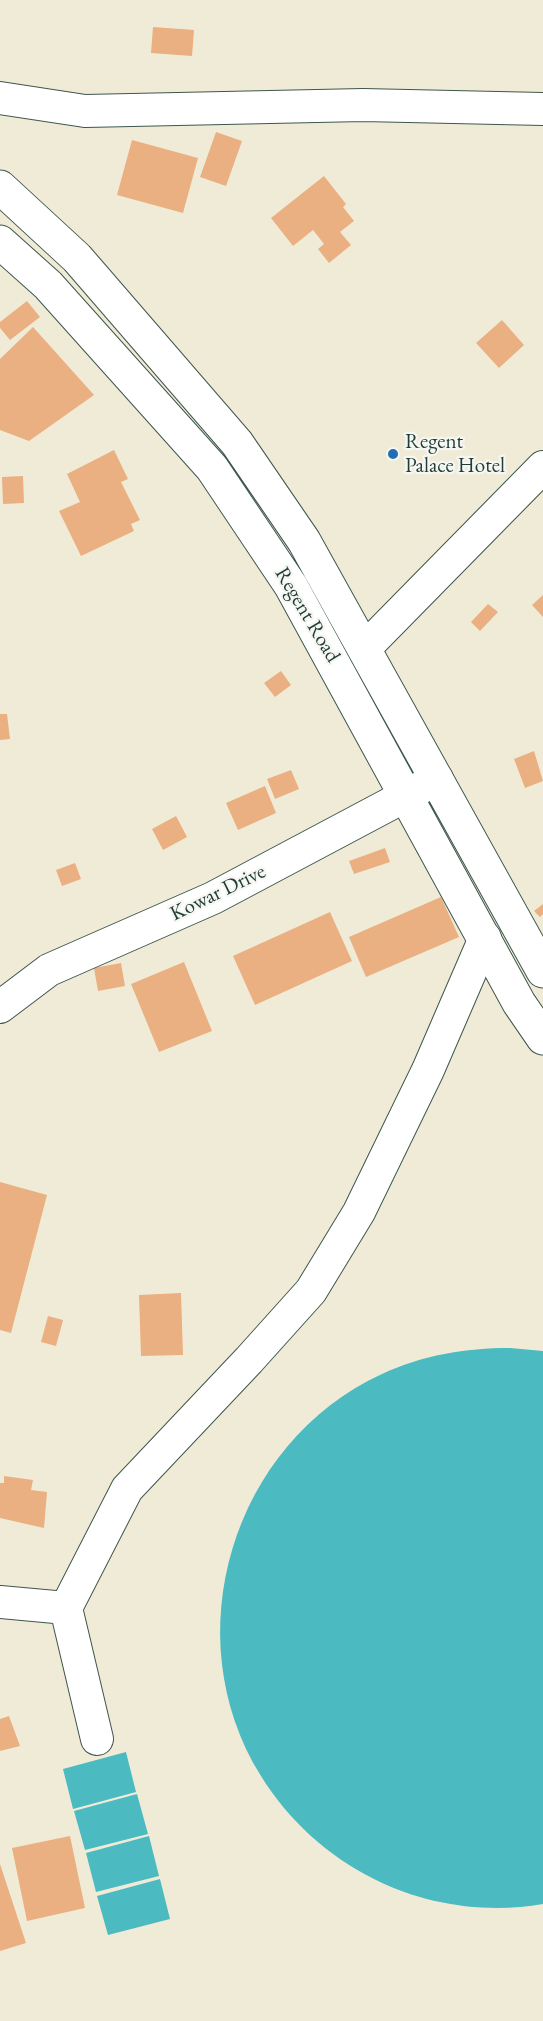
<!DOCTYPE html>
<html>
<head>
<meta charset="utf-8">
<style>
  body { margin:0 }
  canvas { display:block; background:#f0ebd7 }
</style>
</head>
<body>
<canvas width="543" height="2021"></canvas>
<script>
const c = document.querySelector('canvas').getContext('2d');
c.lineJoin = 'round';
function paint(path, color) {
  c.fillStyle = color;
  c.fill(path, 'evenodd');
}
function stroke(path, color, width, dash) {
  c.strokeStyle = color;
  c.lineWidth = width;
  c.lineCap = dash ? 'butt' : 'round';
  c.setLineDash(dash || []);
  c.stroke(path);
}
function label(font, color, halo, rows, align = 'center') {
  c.font = font + ' "EB Garamond",serif';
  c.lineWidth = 4.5;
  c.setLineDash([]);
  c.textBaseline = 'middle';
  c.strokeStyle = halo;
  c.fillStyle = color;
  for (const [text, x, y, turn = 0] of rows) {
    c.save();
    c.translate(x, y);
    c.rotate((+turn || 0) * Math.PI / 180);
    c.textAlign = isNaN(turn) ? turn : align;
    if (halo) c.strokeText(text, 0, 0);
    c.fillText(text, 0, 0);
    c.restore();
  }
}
const water = new Path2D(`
  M 510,1348 L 543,1351 L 543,1904 C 487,1914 425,1905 374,1879 C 328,1856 288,1820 261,1776 C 174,1636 232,1443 382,1374 C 423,1355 465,1348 510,1348 Z
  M 126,1752 L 136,1792 L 73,1809 L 63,1769 Z
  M 137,1794 L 148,1834 L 85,1850 L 74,1811 Z
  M 149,1836 L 159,1876 L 96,1892 L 86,1853 Z
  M 160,1879 L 170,1919 L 108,1935 L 97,1896 Z`);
const building = new Path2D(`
  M 153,27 L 194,30 L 192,56 L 151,53 Z
  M 216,132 L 242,141 L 226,186 L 200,177 Z
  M 132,140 L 198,158 L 183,213 L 117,195 Z
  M 324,176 L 346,204 L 343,207 L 354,221 L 340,232 L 351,245 L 329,263 L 318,249 L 324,244 L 313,230 L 293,246 L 271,218 Z
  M 27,301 L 40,317 L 10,340 L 0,328 L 0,322 Z
  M 502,320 L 524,345 L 499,368 L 476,343 Z
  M 33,327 L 94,395 L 29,441 L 0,430 L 0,359 Z
  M 114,450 L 128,479 L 121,482 L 140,520 L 131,524 L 134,531 L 81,556 L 59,511 L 80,502 L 67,474 Z
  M 23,476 L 24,503 L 3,504 L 2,477 Z
  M 543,595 L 543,617 L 532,605 Z
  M 488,604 L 498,612 L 480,631 L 471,622 Z
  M 281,671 L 291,685 L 275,697 L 264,683 Z
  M 0,714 L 7,714 L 10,739 L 0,740 Z
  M 534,751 L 543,781 L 525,788 L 514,759 Z
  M 291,770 L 299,789 L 275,799 L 267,779 Z
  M 265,786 L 276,813 L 238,830 L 226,803 Z
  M 176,816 L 187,837 L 163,850 L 152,829 Z
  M 385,848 L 390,862 L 354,874 L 349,861 Z
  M 75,863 L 81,879 L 62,886 L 56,870 Z
  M 441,897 L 459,937 L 366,977 L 349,937 Z
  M 543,904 L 543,914 L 540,917 L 534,911 Z
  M 330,912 L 352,961 L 255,1005 L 233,956 Z
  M 184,962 L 212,1031 L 159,1052 L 131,984 Z
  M 121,963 L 125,986 L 98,991 L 94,968 Z
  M 0,1182 L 47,1195 L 11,1333 L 0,1330 Z
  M 181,1293 L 183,1355 L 141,1356 L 139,1295 Z
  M 48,1316 L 63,1320 L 56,1346 L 41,1342 Z
  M 4,1476 L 33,1480 L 31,1490 L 47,1492 L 44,1528 L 0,1518 L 0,1483 L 4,1483 Z
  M 9,1716 L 20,1746 L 0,1751 L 0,1719 Z
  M 70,1836 L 85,1908 L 27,1921 L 12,1848 Z
  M 0,1864 L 26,1943 L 0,1951 Z`);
const minor = new Path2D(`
  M 0,98 L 85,111 L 363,105 L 543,109
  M 365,648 L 543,467
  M 0,1007 L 49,970 L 213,898 L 437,779
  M 0,1602 L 66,1608
  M 97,1739 L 66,1608 L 127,1489 L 249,1360 L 311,1291 L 359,1212 L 428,1070 L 485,938`);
const major = new Path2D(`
  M 0,187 L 77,258 L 237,443 L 304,541 L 543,971
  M 0,242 L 48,285 L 212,468 L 291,586 L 519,1003 L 543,1038`);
const markers = [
  [393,454,6,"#1f6fb2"]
];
const poiNames = [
  ["Regent",405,442],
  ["Palace Hotel",405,466]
];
const streetNames = [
  ["Regent Road",307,615,59],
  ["Kowar Drive",218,893,-26]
];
paint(water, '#4bbac1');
paint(building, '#eab081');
stroke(minor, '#3e574c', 34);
stroke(major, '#3e574c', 35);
stroke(minor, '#fff', 32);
stroke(major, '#fff', 33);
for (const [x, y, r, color] of markers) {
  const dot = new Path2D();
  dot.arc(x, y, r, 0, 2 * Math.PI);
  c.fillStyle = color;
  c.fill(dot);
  stroke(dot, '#f6f6f2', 2);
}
label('21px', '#1f3d34', '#f6f6f2', poiNames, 'left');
label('21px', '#1f3d34', '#f6f6f2', streetNames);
</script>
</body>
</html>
